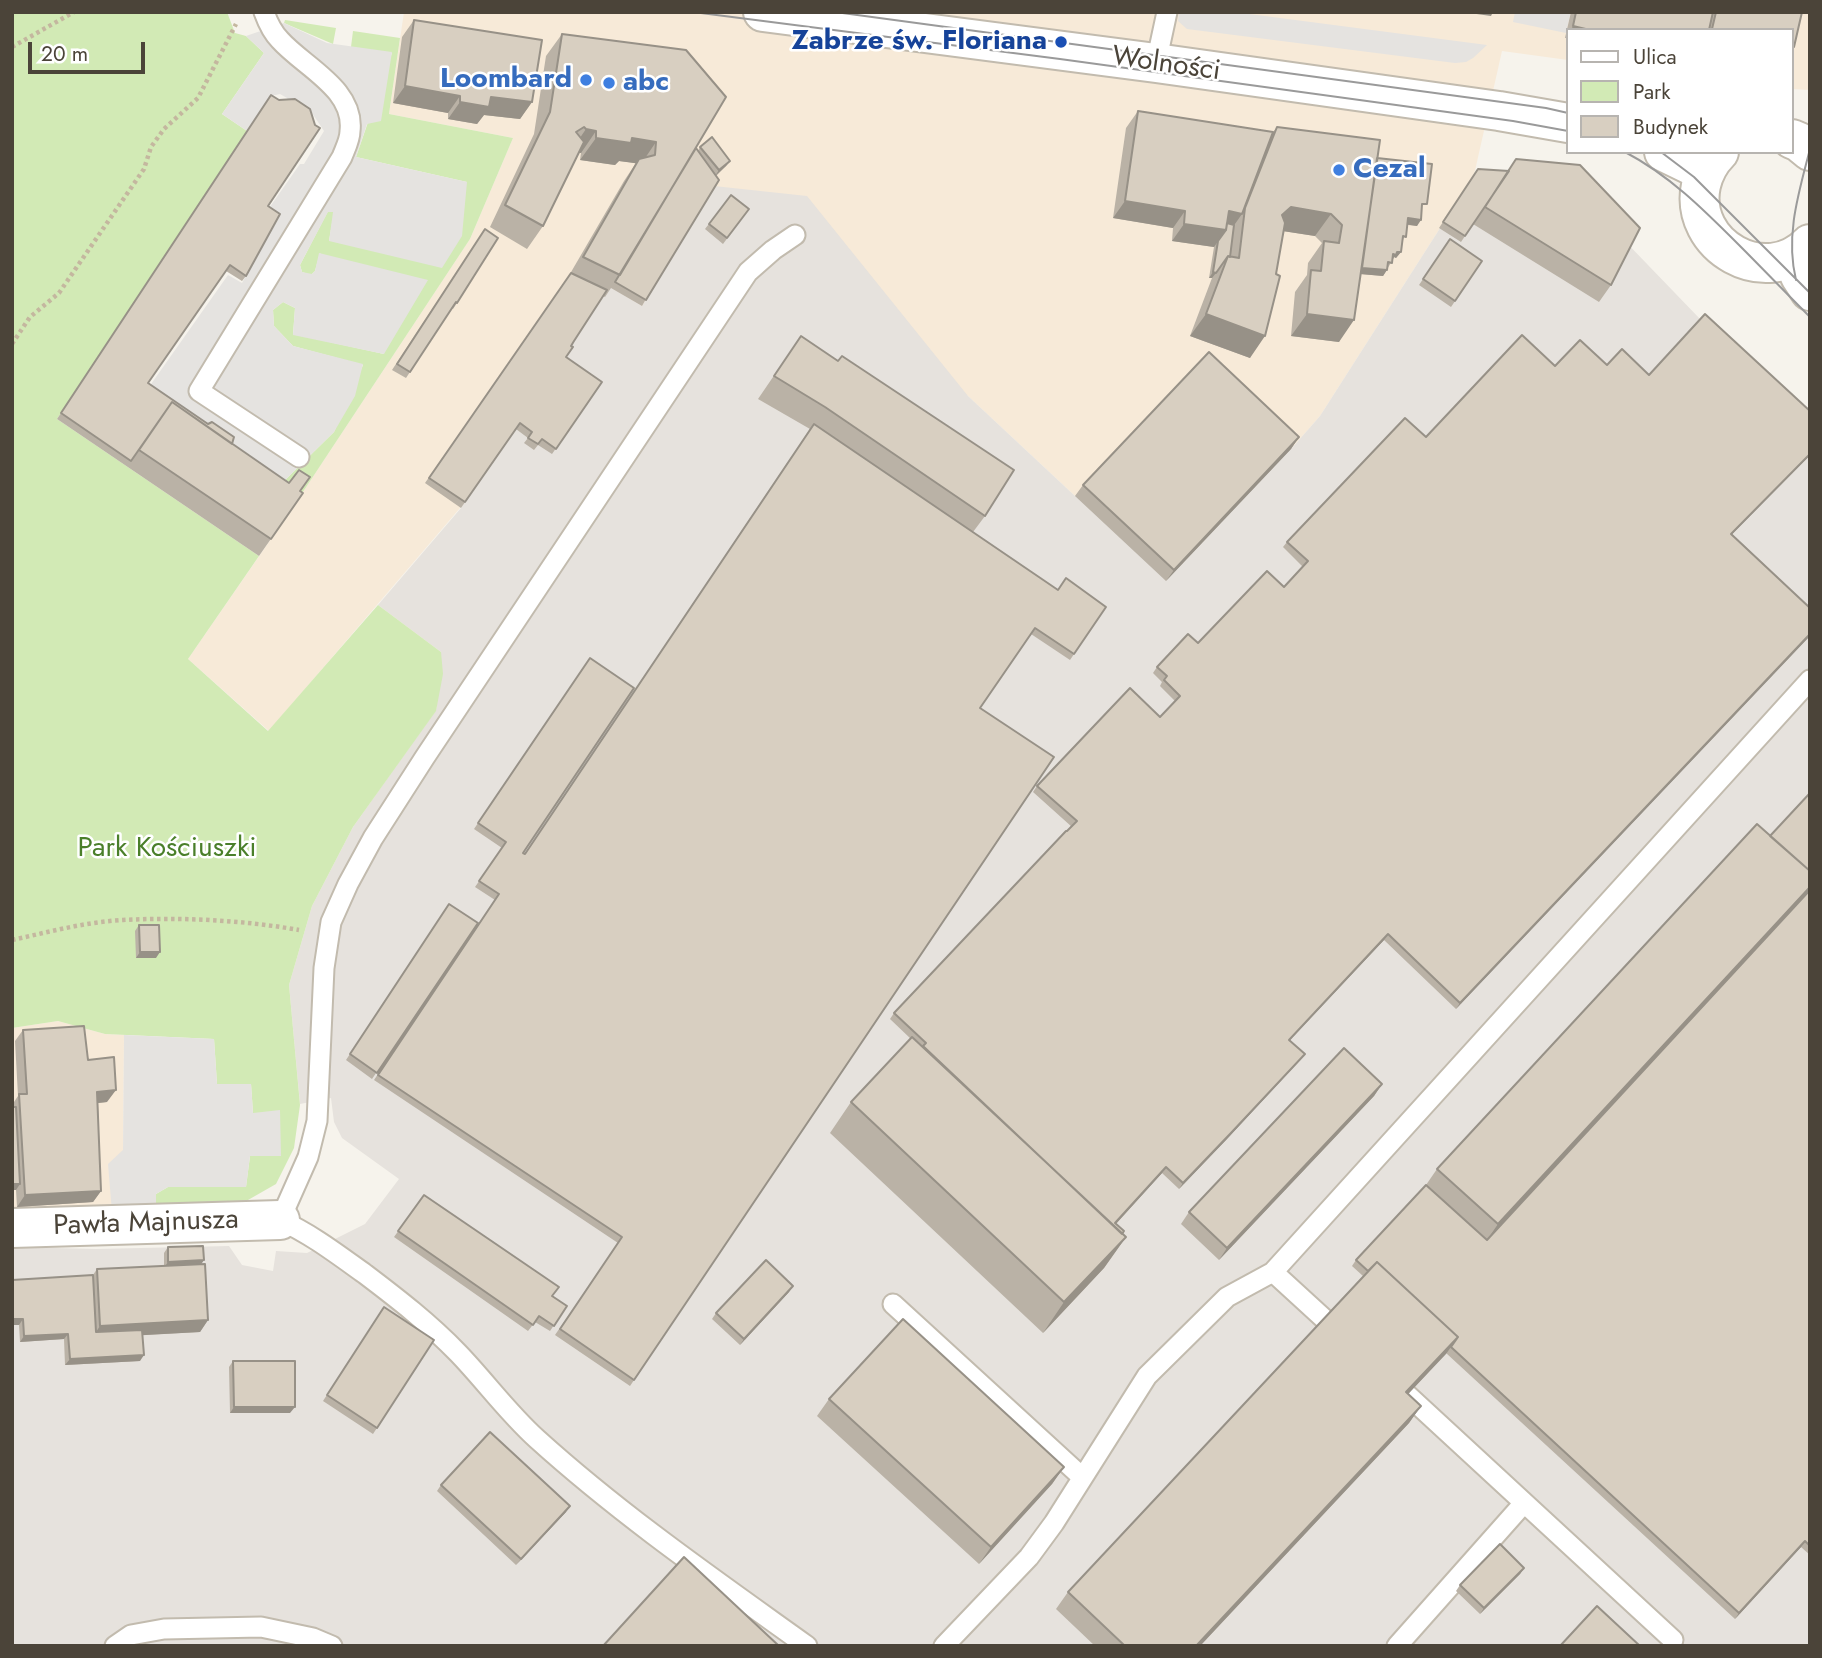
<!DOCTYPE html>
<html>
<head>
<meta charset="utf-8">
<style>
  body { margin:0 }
  #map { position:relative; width:1822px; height:1658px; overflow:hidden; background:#f6f3ec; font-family:Jost,sans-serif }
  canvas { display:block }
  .frame { position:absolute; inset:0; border:14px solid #4b4439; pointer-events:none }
  .legend { position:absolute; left:1566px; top:28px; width:228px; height:126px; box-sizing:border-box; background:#fff; border:2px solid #b7b4b0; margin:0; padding:9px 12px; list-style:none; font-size:21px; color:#4b4439 }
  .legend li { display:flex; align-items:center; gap:14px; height:35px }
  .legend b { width:35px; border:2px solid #b7b4b0 }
  .scale { position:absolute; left:28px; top:42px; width:117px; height:32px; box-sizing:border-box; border:4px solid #4b4439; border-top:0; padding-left:9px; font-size:21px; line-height:24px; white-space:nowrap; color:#4b4439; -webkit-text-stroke:5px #fff; paint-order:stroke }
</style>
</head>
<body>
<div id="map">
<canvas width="1822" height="1658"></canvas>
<div class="frame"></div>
<ul class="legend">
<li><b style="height:9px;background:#fff"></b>Ulica</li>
<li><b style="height:19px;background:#d2eab5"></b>Park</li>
<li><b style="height:19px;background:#d8cfc1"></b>Budynek</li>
</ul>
<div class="scale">20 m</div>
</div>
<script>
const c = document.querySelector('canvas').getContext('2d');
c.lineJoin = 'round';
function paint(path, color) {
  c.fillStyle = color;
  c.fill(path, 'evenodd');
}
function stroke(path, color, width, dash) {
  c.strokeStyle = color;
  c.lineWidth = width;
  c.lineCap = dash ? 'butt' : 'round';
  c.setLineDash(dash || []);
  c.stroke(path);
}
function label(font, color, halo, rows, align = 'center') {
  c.font = font + ' Jost,sans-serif';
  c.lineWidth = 5;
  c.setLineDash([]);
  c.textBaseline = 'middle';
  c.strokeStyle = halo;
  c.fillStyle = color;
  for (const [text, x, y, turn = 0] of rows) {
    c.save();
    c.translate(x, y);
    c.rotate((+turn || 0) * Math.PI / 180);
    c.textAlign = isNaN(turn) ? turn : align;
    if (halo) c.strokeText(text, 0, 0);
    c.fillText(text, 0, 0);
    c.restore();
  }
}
const commercial = new Path2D(`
  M 404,12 L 1810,12 L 1810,90 L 1792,89 L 1792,30 L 1568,30 L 1568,60 L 1502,51 L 1474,175 L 1320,416 L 1291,449 L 1075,496 L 968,396 L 642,306 L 610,288 L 460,508 L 269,731 L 188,659 L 291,510 L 470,239 L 513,138 L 389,114 Z
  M 58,1021 L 105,1034 L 124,1035 L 123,1151 L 112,1212 L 12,1216 L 12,1028 Z`);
const industrial = new Path2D(`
  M 1474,175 L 1568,182 L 1701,320 L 1810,421 L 1810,1646 L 12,1646 L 12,1247 L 96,1249 L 229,1246 L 242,1265 L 273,1271 L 276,1251 L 307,1253 L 365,1224 L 399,1179 L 342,1138 L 334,1122 L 331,1098 L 300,1104 L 289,985 L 312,906 L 353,827 L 436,710 L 441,652 L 378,605 L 461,508 L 610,287 L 642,306 L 714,186 L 807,196 L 968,396 L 1075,496 L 1201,364 L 1291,449 L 1320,416 Z`);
const green = new Path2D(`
  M 12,12 L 227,12 L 235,33 L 246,36 L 264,53 L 222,114 L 247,131 L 57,419 L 259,556 L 188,659 L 268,731 L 378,605 L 441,652 L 443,674 L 436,711 L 353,827 L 312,906 L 289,985 L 300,1105 L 294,1148 L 276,1184 L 241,1204 L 156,1209 L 156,1194 L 168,1187 L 246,1187 L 250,1156 L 281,1156 L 253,1113 L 251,1084 L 217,1084 L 214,1039 L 105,1034 L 58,1021 L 12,1028 Z
  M 285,20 L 336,28 L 333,44 L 284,23 Z
  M 353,31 L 400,38 L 389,114 L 513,138 L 470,239 L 291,510 L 280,485 L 334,432 L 363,365 L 293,346 L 274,326 L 273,310 L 283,302 L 295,308 L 293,334 L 384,354 L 320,253 L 315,271 L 311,275 L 302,272 L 300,265 L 328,211 L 334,212 L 329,241 L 467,182 L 356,157 L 392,53 L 351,47 Z`);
const parking = new Path2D(`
  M 1179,12 L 1234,12 L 1487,45 L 1473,58 L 1466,62 L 1455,63 L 1187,29 L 1178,21 Z
  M 1515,12 L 1571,12 L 1566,33 L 1513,22 Z
  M 284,23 L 327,43 L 392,52 L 381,121 L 367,124 L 356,157 L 467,182 L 462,236 L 442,268 L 329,241 L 333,212 L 328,212 L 300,265 L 302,272 L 312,274 L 315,271 L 319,253 L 428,280 L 384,354 L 293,335 L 295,308 L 283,302 L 273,310 L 274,326 L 293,346 L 363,364 L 355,396 L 334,432 L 280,485 L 258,472 L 251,456 L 149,387 L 228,275 L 242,283 L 278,219 L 267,211 L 300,164 L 304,164 L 324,131 L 312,113 L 306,115 L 291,105 L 287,98 L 280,94 L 271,96 L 267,101 L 247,131 L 222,114 L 264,53 L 246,36 Z
  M 124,1035 L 214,1039 L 217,1084 L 251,1084 L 253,1113 L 280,1110 L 281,1156 L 250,1156 L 246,1187 L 168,1187 L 156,1194 L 156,1209 L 112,1212 L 108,1164 L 123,1150 Z`);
const path = new Path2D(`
  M 12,47 L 74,12
  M 12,344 L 30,317 L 59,293 L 144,169 L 151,147 L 164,129 L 198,98 L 236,24
  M 12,940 C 49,932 85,922 123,920 C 181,917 242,920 299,930`);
const service = new Path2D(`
  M 264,12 C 268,23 272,32 280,40 C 304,67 355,89 350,131 C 350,140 345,149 342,157 L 199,391 L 299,457
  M 1156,63 L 1167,12
  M 795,235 L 773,250 L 748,272 L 425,757 L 373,838 L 348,884 L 331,922 L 324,968 L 317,1121 L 308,1157 L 280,1220 C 311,1234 337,1254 365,1274 C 398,1299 429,1323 458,1353 C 485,1381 508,1413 537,1439 C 621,1515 715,1580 807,1646
  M 893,1304 L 1082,1477
  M 1344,1337 L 1273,1272 L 1810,680
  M 1402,1390 L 1673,1640
  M 115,1646 L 131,1635 L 164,1629 L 261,1627 L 313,1638 L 332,1646
  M 944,1646 L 1029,1557 L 1054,1523 L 1147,1376 L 1227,1297 L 1273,1272
  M 1397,1646 L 1524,1503`);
const minor = new Path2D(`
  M 12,1228 L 280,1220`);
const tertiary = new Path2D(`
  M 763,12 L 1156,63 L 1499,111 L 1568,123
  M 1792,139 L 1799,142 L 1810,151
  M 1664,152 L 1705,172
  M 1719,152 C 1710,161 1704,172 1701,185 C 1688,246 1766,290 1810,244
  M 1792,257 L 1800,276 L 1810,291`);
const tram = new Path2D(`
  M 693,12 L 1060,59 L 1513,121 L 1568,131
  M 835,12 L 1546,108 L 1568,113
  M 1625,152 C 1669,175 1703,209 1738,244 C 1762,268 1786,293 1810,317
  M 1661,152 L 1694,177 L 1810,293
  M 1796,280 C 1785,235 1799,192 1810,149`);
const wall = new Path2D(`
  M 1571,12 L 1802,12 L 1794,47 L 1792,50 L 1792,30 L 1568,30 L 1568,38 L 1565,38 Z
  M 414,20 L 532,102 L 520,119 L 484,115 L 477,124 L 448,119 L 448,113 L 393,103 L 402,37 Z
  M 562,34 L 696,148 L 698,151 L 700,147 L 730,161 L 726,166 L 716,176 L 642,306 L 611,288 L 605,297 L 603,296 L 574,341 L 566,357 L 602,382 L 552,454 L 538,445 L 534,450 L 524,443 L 528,438 L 516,429 L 461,508 L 425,483 L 567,279 L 624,181 L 636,163 L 619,161 L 615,165 L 580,160 L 581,153 L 578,153 L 543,226 L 527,249 L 490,227 L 534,134 L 546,56 Z
  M 271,95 L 268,206 L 246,276 L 242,281 L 226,271 L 148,383 L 232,444 L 303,493 L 259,556 L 57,419 Z
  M 1138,111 L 1273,132 L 1277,127 L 1377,158 L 1422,210 L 1417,226 L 1408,225 L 1402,243 L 1401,252 L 1396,258 L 1394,257 L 1392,261 L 1383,276 L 1361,274 L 1339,342 L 1291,336 L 1295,292 L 1307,275 L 1308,263 L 1322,243 L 1315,236 L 1283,231 L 1250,358 L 1190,336 L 1212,278 L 1209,278 L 1214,247 L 1172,241 L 1173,228 L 1113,218 L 1126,128 Z
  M 1516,159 L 1580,165 L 1640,228 L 1611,285 L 1599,302 L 1473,224 L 1495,191 L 1461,242 L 1439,228 L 1478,169 L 1509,171 Z
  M 731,195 L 749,209 L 723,244 L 705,229 Z
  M 485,229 L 457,303 L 453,309 L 452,308 L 406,378 L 392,370 Z
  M 1450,239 L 1482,261 L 1451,307 L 1419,285 Z
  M 801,336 L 985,516 L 973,532 L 1058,590 L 1106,607 L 1070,660 L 1031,634 L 980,708 L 1054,757 L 630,1386 L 555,1335 L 618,1243 L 374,1080 L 495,900 L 475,887 L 502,848 L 474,829 L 590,658 L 523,853 L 525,854 L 810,429 L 758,399 Z
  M 1607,365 L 1649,375 L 1810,455 L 1732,534 L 1810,608 L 1456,1009 L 1384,940 L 1290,1040 L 1305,1054 L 1300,1060 L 1226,1140 L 1179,1189 L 1162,1173 L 1116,1224 L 1126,1237 L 1104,1268 L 1043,1333 L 830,1133 L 851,1102 L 911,1039 L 890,1019 L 894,1013 L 1072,827 L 1033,792 L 1037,786 L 1160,717 L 1175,701 L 1160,686 L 1162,682 L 1153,673 L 1157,667 L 1198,643 L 1284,587 L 1303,567 L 1283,547 L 1287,542 L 1426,437 L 1555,366 Z
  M 1299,437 L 1291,449 L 1166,581 L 1075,496 L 1083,485 Z
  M 1810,793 L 1810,1555 L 1801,1547 L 1735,1619 L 1446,1353 L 1408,1394 L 1421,1406 L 1409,1423 L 1200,1646 L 1095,1646 L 1056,1609 L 1068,1592 L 1363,1276 L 1352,1266 L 1356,1260 L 1426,1185 L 1437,1169 L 1770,836 Z
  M 449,904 L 478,923 L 372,1079 L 346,1060 Z
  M 139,925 L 156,958 L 136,958 L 135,931 Z
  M 23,1030 L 88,1060 L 107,1102 L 98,1103 L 101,1191 L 93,1202 L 17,1207 L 16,1190 L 12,1190 L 12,1105 L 18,1096 L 15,1041 Z
  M 1382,1084 L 1374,1096 L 1219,1260 L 1181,1224 L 1189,1212 Z
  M 424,1195 L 552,1296 L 567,1306 L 550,1331 L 535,1322 L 528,1331 L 394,1237 Z
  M 168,1247 L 201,1264 L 208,1320 L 200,1332 L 142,1335 L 140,1361 L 65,1365 L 64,1339 L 20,1342 L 19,1325 L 12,1325 L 93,1275 L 97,1269 L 164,1266 L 164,1253 Z
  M 789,1292 L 740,1345 L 712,1319 L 716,1313 Z
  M 384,1307 L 434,1340 L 373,1434 L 323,1401 Z
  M 233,1361 L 290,1413 L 230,1413 L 229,1367 Z
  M 829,1399 L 1064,1467 L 1052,1484 L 979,1564 L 817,1416 Z
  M 441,1485 L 566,1512 L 516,1565 L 437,1491 Z
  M 1524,1568 L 1520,1574 L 1480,1614 L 1456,1591 L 1460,1585 Z`);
const shadedWall = new Path2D(`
  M 1462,12 L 1493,12 L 1491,16 Z
  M 1573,26 L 1590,30 L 1571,30 Z
  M 405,86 L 460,96 L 448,113 L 393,103 Z
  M 491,97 L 532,102 L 520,119 L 484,115 L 477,124 L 448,119 L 460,102 Z
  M 586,129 L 596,131 L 581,153 L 571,151 Z
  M 596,138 L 632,138 L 656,142 L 641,164 L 619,161 L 615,165 L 580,160 Z
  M 730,161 L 726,166 L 715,176 L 719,170 Z
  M 1125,201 L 1185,211 L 1173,228 L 1113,218 Z
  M 1291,207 L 1331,214 L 1315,236 L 1276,230 L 1282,215 Z
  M 1229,211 L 1242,214 L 1230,231 L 1220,229 Z
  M 1408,218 L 1421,220 L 1417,226 L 1404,224 Z
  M 1184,224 L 1226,230 L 1214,247 L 1172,241 Z
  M 1397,252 L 1401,252 L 1396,258 L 1394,257 L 1392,261 L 1393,254 Z
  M 1352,267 L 1387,270 L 1383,276 L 1348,273 Z
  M 1213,272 L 1216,273 L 1212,278 L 1209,278 Z
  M 1206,314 L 1265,336 L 1250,358 L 1190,336 Z
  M 1307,314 L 1354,320 L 1339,342 L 1291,336 Z
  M 1299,437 L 1291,449 L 1166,581 L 1174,570 Z
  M 1810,454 L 1810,455 L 1727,539 L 1731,534 Z
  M 1810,634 L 1810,636 L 1456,1009 L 1460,1003 Z
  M 1810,887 L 1810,890 L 1802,901 L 1483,1246 L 1498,1224 Z
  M 1388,934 L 1384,940 L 1285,1045 L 1289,1040 Z
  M 140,952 L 160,952 L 156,958 L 136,958 Z
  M 1305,1054 L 1300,1060 L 1226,1140 L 1179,1189 L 1183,1183 Z
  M 1382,1084 L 1374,1096 L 1219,1260 L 1227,1248 Z
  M 116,1090 L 107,1102 L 89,1104 L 97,1092 Z
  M 1166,1167 L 1162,1173 L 1111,1229 L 1115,1223 Z
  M 12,1184 L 20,1184 L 16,1190 L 12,1190 Z
  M 101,1191 L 93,1202 L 17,1207 L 25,1195 Z
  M 1126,1237 L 1104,1268 L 1043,1333 L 1064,1302 Z
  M 204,1260 L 200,1266 L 164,1268 L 168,1262 Z
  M 793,1286 L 789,1292 L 740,1345 L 744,1339 Z
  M 12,1319 L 23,1319 L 19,1325 L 12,1325 Z
  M 208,1320 L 200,1332 L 92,1338 L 100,1326 Z
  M 68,1334 L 64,1339 L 20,1342 L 24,1336 Z
  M 1458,1337 L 1446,1354 L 1394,1409 L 1406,1392 Z
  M 144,1355 L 140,1361 L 65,1365 L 70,1359 Z
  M 1421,1406 L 1409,1423 L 1200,1646 L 1196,1646 Z
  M 234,1407 L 295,1407 L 290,1413 L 230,1413 Z
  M 1064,1467 L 1052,1484 L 979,1564 L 991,1547 Z
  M 570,1506 L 566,1512 L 516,1565 L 521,1559 Z
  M 1805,1541 L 1801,1547 L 1735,1619 L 1739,1613 Z
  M 1524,1568 L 1520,1574 L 1480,1614 L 1484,1608 Z`);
const building = new Path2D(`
  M 1576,12 L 1713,12 L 1709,30 L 1590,30 L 1573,26 Z
  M 1716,12 L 1802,12 L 1794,47 L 1792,47 L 1792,30 L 1717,30 L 1712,29 Z
  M 414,20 L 542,40 L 532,102 L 491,97 L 489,107 L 460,102 L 460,96 L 405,86 Z
  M 562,34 L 686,50 L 726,97 L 620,275 L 583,257 L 639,159 L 655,155 L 656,142 L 632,138 L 631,143 L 596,138 L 596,131 L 586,129 L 584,127 L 576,132 L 584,142 L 543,226 L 505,205 L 550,112 Z
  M 271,95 L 279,100 L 295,99 L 310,109 L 315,125 L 320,128 L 268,206 L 280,214 L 246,276 L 230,265 L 148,383 L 208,424 L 212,422 L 234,437 L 232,444 L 172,402 L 131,461 L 61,413 Z
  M 1138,111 L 1273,132 L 1242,214 L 1229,211 L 1226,230 L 1184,224 L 1185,211 L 1125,201 Z
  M 1277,127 L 1380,140 L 1354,320 L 1307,314 L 1311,270 L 1321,271 L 1324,241 L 1339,243 L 1342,225 L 1331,214 L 1291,207 L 1282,215 L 1285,223 L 1276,274 L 1280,276 L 1265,336 L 1206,314 L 1228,256 L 1239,258 L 1245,208 Z
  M 712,137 L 730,161 L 719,170 L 700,147 Z
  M 696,148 L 719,180 L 646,300 L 615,282 Z
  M 1377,158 L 1432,164 L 1427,204 L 1422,204 L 1421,220 L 1408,218 L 1406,237 L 1403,236 L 1401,252 L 1397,252 L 1396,255 L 1393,254 L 1392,263 L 1388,262 L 1387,270 L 1362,268 Z
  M 1516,159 L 1580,165 L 1640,228 L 1611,285 L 1485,207 Z
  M 1478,169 L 1509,171 L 1465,236 L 1443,222 Z
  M 731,195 L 749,209 L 727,238 L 709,224 Z
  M 1227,223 L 1234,225 L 1230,257 L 1228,256 L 1216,273 L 1213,272 L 1218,241 L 1226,230 Z
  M 485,229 L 498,238 L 457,303 L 456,302 L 410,372 L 397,364 Z
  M 1450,239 L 1482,261 L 1455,301 L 1423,279 Z
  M 571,273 L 607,290 L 574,341 L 571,346 L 573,347 L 566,357 L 602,382 L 556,449 L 542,439 L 538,444 L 528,438 L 532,432 L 520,423 L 465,502 L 429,478 Z
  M 1705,314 L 1810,411 L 1810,454 L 1731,534 L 1810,608 L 1810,634 L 1460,1003 L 1388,934 L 1289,1040 L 1305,1054 L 1230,1134 L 1183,1183 L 1166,1167 L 1115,1223 L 1124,1231 L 1122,1234 L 923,1046 L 926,1043 L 894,1013 L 1066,831 L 1067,831 L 1077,821 L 1037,786 L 1130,688 L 1160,717 L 1180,696 L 1164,680 L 1167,676 L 1157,667 L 1188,634 L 1198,643 L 1267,571 L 1284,587 L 1308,561 L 1287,542 L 1405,418 L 1426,437 L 1522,335 L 1555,366 L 1580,340 L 1607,365 L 1622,349 L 1649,375 Z
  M 801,336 L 838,361 L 842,356 L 1014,470 L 985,516 L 825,407 L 774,376 Z
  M 1209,352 L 1299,437 L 1174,570 L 1083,485 Z
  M 172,402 L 289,483 L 299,470 L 310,477 L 300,491 L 303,493 L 271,539 L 139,450 Z
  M 814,424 L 1058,590 L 1066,578 L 1106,607 L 1074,654 L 1035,628 L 980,708 L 1054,757 L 634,1380 L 560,1329 L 622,1237 L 378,1075 L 499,894 L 479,881 L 506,842 L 478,823 L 590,658 L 634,688 L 523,853 L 525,854 Z
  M 1810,793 L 1810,871 L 1770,836 Z
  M 1757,824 L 1810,871 L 1810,887 L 1498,1224 L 1437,1169 Z
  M 1810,890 L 1810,1546 L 1805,1541 L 1739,1613 L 1451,1347 L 1458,1337 L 1377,1262 L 1368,1271 L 1356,1260 L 1426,1185 L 1487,1240 Z
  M 449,904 L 478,923 L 377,1073 L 350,1054 Z
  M 139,925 L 159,925 L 160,952 L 140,952 Z
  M 84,1026 L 88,1060 L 114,1057 L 116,1090 L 97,1092 L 101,1191 L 25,1195 L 19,1094 L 27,1094 L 23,1030 Z
  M 912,1037 L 1126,1237 L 1064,1302 L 851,1102 Z
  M 1344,1048 L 1382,1084 L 1227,1248 L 1189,1212 Z
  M 12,1107 L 16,1107 L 20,1184 L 12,1184 Z
  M 424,1195 L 559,1287 L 552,1296 L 567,1306 L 554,1326 L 539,1316 L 533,1325 L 398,1231 Z
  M 203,1246 L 204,1260 L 168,1262 L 168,1247 Z
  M 766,1260 L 793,1286 L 744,1339 L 716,1313 Z
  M 1377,1262 L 1458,1337 L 1406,1392 L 1421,1406 L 1196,1646 L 1125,1646 L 1068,1592 Z
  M 205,1264 L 208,1320 L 100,1326 L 97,1269 Z
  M 93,1275 L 96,1332 L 142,1330 L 144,1355 L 70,1359 L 68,1334 L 24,1336 L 23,1319 L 12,1319 L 12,1280 Z
  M 384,1307 L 434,1340 L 377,1428 L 327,1395 Z
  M 903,1319 L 1064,1467 L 991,1547 L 829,1399 Z
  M 233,1361 L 295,1361 L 295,1407 L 234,1407 Z
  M 490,1432 L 570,1506 L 521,1559 L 441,1485 Z
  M 1500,1544 L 1524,1568 L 1484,1608 L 1460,1585 Z
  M 684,1557 L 779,1646 L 603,1646 Z
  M 1597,1606 L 1640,1646 L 1560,1646 Z`);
const markers = [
  [1061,42,7,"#1a4fb4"],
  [586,80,7,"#3f7fe0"],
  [609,83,7,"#3f7fe0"],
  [1339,170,7,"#3f7fe0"]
];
const transitNames = [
  ["Zabrze św. Floriana",1047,42]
];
const streetNames = [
  ["Wolności",1166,65,8],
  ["Pawła Majnusza",146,1224,-2]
];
const shopNames = [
  ["Loombard",572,80,"right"],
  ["abc",623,83],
  ["Cezal",1353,170]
];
const parkNames = [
  ["Park Kościuszki",167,849]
];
paint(commercial, '#f7ead8');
paint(industrial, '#e6e2dd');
paint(green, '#d2eab5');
paint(parking, '#e5e3e0');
stroke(service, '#c2bbae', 23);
stroke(minor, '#c2bbae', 42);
stroke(tertiary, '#c2bbae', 42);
stroke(path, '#c4b79f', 4.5, [3.5, 3.5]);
stroke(service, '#fff', 19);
stroke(minor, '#fff', 38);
stroke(tertiary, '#fff', 38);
stroke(tram, '#9a9a9a', 2);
paint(wall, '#bab2a6');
paint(shadedWall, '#979187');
paint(building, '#d8cfc1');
stroke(building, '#979187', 2);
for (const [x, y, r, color] of markers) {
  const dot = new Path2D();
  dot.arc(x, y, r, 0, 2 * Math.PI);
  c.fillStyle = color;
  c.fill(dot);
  stroke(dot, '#fff', 2.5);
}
label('bold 28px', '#164399', '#fff', transitNames, 'right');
label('28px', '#4b4439', '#fff', streetNames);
label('bold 28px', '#366cbe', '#fff', shopNames, 'left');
label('28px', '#4a7f2a', '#fff', parkNames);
</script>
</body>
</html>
